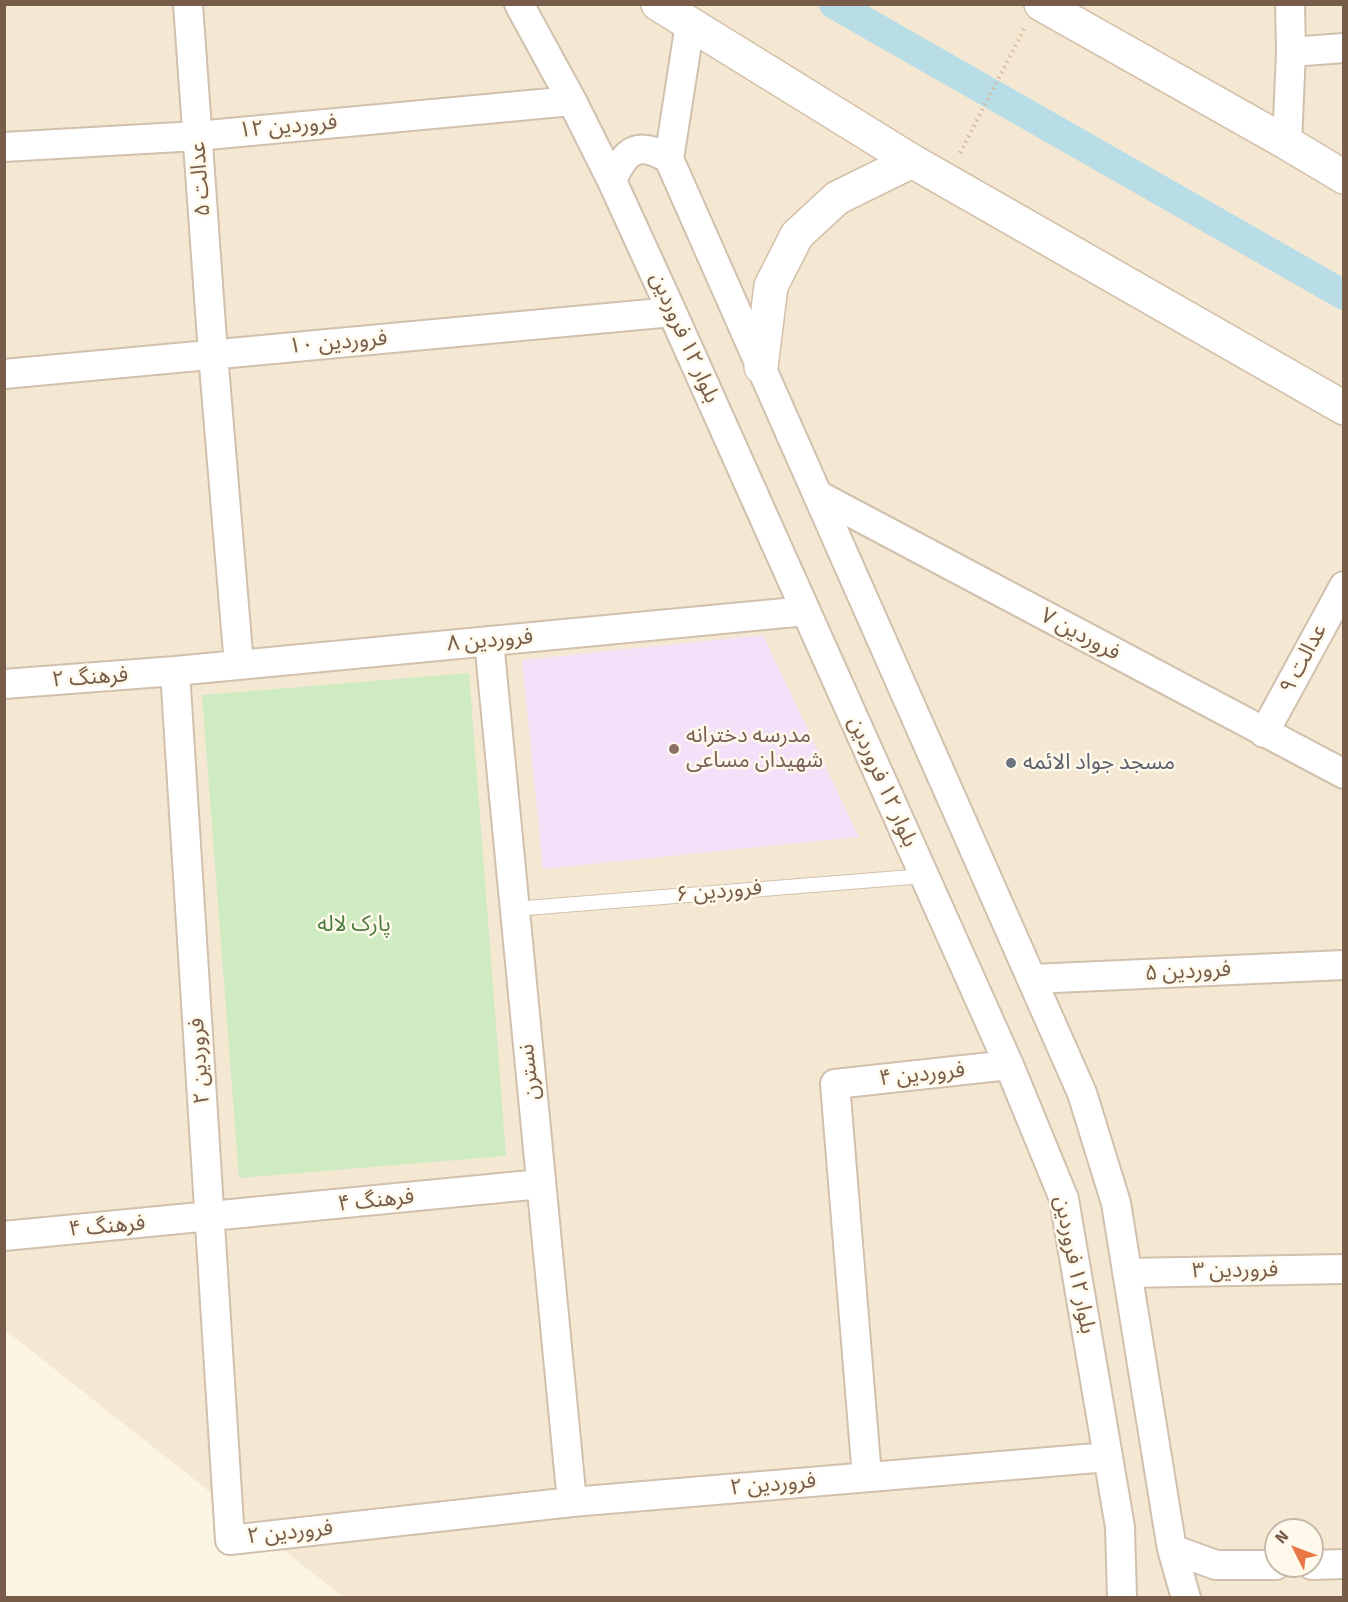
<!DOCTYPE html>
<html>
<head>
<meta charset="utf-8">
<style>
	body { margin:0 }
	#map { position:relative; width:1348px; height:1602px; overflow:hidden; background:#fdf5e4; font-family:Signika,sans-serif }
	canvas { display:block }
	.frame { position:absolute; inset:0; border:6px solid #765c49; pointer-events:none }
	.north { position:absolute; left:1264px; top:1518px; width:60px; height:60px; box-sizing:border-box; background:#fff9eb; border:2px solid #c8baaa; border-radius:50%; rotate:312deg; font-size:16px; font-weight:700; line-height:24px; text-align:center; color:#765c49 }
	.north::after { content:''; display:block; margin:auto; width:21px; height:27px; background:#ea7746; clip-path:polygon(50% 0,100% 100%,50% 72%,0 100%) }
</style>
</head>
<body>
<div id="map">
<canvas width="1348" height="1602"></canvas>
<div class="frame"></div>
<div class="north">N</div>
</div>
<script>
const c = document.querySelector('canvas').getContext('2d');
c.lineJoin = 'round';
function paint(path, color) {
  c.fillStyle = color;
  c.fill(path, 'evenodd');
}
function stroke(path, color, width, dash) {
  c.strokeStyle = color;
  c.lineWidth = width;
  c.lineCap = dash ? 'butt' : 'round';
  c.setLineDash(dash || []);
  c.stroke(path);
}
function write(font, color, halo, rows, align = 'center') {
  c.font = font + ' Signika,"Noto Sans Arabic",sans-serif';
  c.lineWidth = 5;
  c.setLineDash([]);
  c.textBaseline = 'middle';
  c.strokeStyle = halo;
  c.fillStyle = color;
  for (const [text, x, y, turn = 0] of rows) {
    c.save();
    c.translate(x, y);
    c.rotate((+turn || 0) * Math.PI / 180);
    c.textAlign = isNaN(turn) ? turn : align;
    if (halo) c.strokeText(text, 0, 0);
    c.fillText(text, 0, 0);
    c.restore();
  }
}
const residential = new Path2D(`
	M4,5h1339v1592h-1000l-338,-267zM1276,1530h36v36h-36z`);
const education = new Path2D(`
	M763,635l96,202 -316,32 -21,-209z`);
const green = new Path2D(`
	M469,673l37,483 -267,22 -37,-483z`);
const canal = new Path2D(`
	M834,4l510,291`);
const path = new Path2D(`
	M960,153l64,-124`);
const lane = new Path2D(`
	M514,909l410,-33`);
const street = new Path2D(`
	M188,4l25,350 26,311
	M519,4l53,97 40,80 60,131 337,753 55,134 56,328 2,71
	M690,24l-21,135 413,934 34,110 51,316 5,30 14,49
	M1291,52l53,-4
	M1287,143l4,-91 -1,-48
	M4,147l193,-11 375,-35
	M612,181c13,-31 26,-41 57,-22
	M4,374l668,-62
	M818,495l526,279
	M489,641l83,861
	M175,671l55,869 342,-38 536,-45
	M4,684l171,-13 631,-60
	M1264,733l80,-147
	M1032,979l312,-14
	M4,1236l537,-52
	M1127,1273l217,-4
	M867,1477l-32,-393 174,-19
	M1172,1549l44,16h60
	M1312,1565l32,-1`);
const secondary = new Path2D(`
	M658,4l254,157 432,247
	M1041,4l246,139 57,34
	M761,367l10,-81 26,-51 40,-37 75,-37`);
const markers = [
	[674,749,6,"#8d6e63"],
	[1011,763,6,"#6b7280"]
];
const streetNames = [
	["فروردین ۱۲",288,127,-5],
	["عدالت ۵",201,179,-94],
	["بلوار ۱۲ فروردین",684,338,66],
	["فروردین ۱۰",338,343,-5],
	["فروردین ۷",1080,635,28],
	["فروردین ۸",490,641,-5],
	["عدالت ۹",1304,659,-62],
	["فرهنگ ۲",90,678,-4],
	["بلوار ۱۲ فروردین",882,782,66],
	["فروردین ۶",719,892,-5],
	["فروردین ۵",1188,972,-3],
	["فروردین ۲",200,1061,-94],
	["نسترن",530,1072,-96],
	["فروردین ۴",922,1075,-6],
	["۴ فرهنگ",376,1201,-6],
	["فرهنگ ۴",107,1227,-5],
	["بلوار ۱۲ فروردین",1074,1265,79],
	["فروردین ۳",1235,1271,-1],
	["فروردین ۲",773,1485,-5],
	["فروردین ۲",290,1533,-6]
];
const educationNames = [
	["مدرسه دخترانه",686,736],
	["شهیدان مساعی",686,761]
];
const worshipNames = [
	["مسجد جواد الائمه",1023,763]
];
const parkNames = [
	["پارک لاله",354,925]
];
paint(residential, '#f5e8d2');
paint(education, '#f2e1f9');
paint(green, '#cfebc2');
stroke(canal, '#b8dde7', 30);
stroke(lane, '#d1c0ad', 16);
stroke(street, '#d1c0ad', 32);
stroke(secondary, '#d4c0aa', 36);
stroke(path, '#d8b99e', 4, [1.5, 4.5]);
stroke(lane, '#fff', 14);
stroke(street, '#fff', 28);
stroke(secondary, '#fff', 33);
for (const [x, y, r, color] of markers) {
  const dot = new Path2D();
  dot.arc(x, y, r, 0, 2 * Math.PI);
  c.fillStyle = color;
  c.fill(dot);
  stroke(dot, '#fff9eb', 2);
}
write('22px', '#765c49', '#fff9eb', streetNames);
write('22px', '#785e54', '#fff9eb', educationNames, 'left');
write('22px', '#5b616d', '#fff9eb', worshipNames, 'left');
write('22px', '#4d7c40', '#fff9eb', parkNames);
</script>
</body>
</html>
